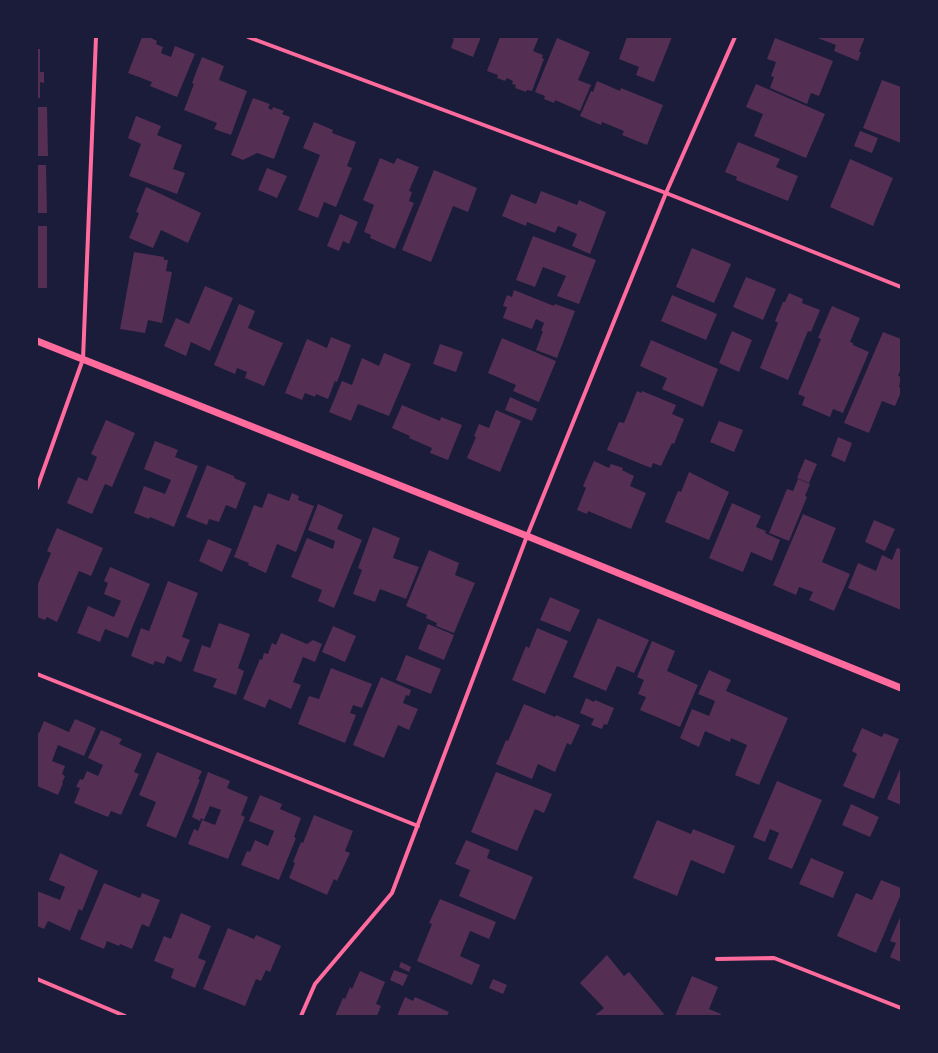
<!DOCTYPE html>
<html>
<head>
<meta charset="utf-8">
<style>
	body { margin:0 }
	#map { position:relative; width:938px; height:1053px; overflow:hidden; background:#1b1b3a; font-family:"Libre Baskerville",serif }
	canvas { display:block }
	.frame { position:absolute; inset:0; border:38px solid #1b1b3a; pointer-events:none }
</style>
</head>
<body>
<div id="map">
<canvas width="938" height="1053"></canvas>
<div class="frame"></div>
</div>
<script>
const c = document.querySelector('canvas').getContext('2d');
c.lineJoin = 'round';
function paint(path, color) {
  c.fillStyle = color;
  c.fill(path, 'evenodd');
}
function stroke(path, color, width, dash) {
  c.strokeStyle = color;
  c.lineWidth = width;
  c.lineCap = dash ? 'butt' : 'round';
  c.setLineDash(dash || []);
  c.stroke(path);
}
const building = new Path2D(`
	M142,37h7l8,4 -1,3 7,3 -2,6 10,4 4,-11 20,8 -18,43 -27,-11 2,-4 -24,-9z
	M449,37h32l-8,20 -22,-9 3,-9z
	M500,37h39l-6,14 10,4 -1,3 2,1 -12,32 -5,-1 -1,2 -11,-4 1,-3 -4,-1 1,-3 -6,-3 -2,3 -8,-3 1,-3 -11,-4z
	M627,37h45l-18,45 -18,-7 3,-8 -20,-8z
	M815,37h50l-6,15h2l-3,9 -24,-10 2,-6z
	M557,38l33,14 -12,28 13,5 -11,26 -25,-11 -1,3 -10,-4 1,-3 -10,-4z
	M775,38l58,23 -14,35 -8,-3 -4,11 -37,-16 4,-11 -3,-1 5,-14 -9,-3z
	M37,49h3v23h4v11l-4,-1v16h-3z
	M202,57l22,9 -5,14 28,11 -16,44 -17,-6 3,-6 -33,-13 10,-26 -2,-1z
	M882,80l19,7v56l-38,-15z
	M597,81l23,10 1,-3 42,17 -16,40 -25,-10 2,-4 -22,-9 -1,3 -21,-9 11,-25 2,1z
	M756,84l69,30 -19,44 -52,-22 9,-22 -17,-7z
	M253,98l17,6 -2,4 4,2 1,-3 11,4 -2,3 8,3 -16,42 -17,-6 -14,7 -12,-5z
	M37,107h10l1,49h-11z
	M136,116l25,10 -4,9 25,10 -9,24 12,4 -8,21 -48,-18 12,-32 -13,-6z
	M314,122l19,8 -1,3 24,9 -9,24 5,2 -16,39 -12,-5 -6,16 -20,-8 22,-55 -17,-7z
	M860,131l18,7 -6,15 -18,-7z
	M738,142l42,17 -4,8 22,9 -10,25 -52,-21 1,-3 -12,-5z
	M380,158l14,6 3,-6 22,9 -10,24 3,1 -3,9 5,2 -19,46 -25,-11 1,-3 -7,-3 10,-27 -11,-5z
	M850,159l43,19 -20,48 -43,-19z
	M37,165h9l1,48h-10z
	M267,168l20,8 -10,22 -19,-8z
	M434,170l43,18 -9,24 -15,-6 -22,56 -29,-12z
	M146,187l55,26 -13,30 -27,-13 -8,18 -24,-10 10,-25 -3,-1z
	M541,191l36,14 2,-5 27,12 -16,42 -18,-8 5,-12 -19,-8 -3,7 -28,-11 -1,4 -24,-10 9,-22 25,10z
	M340,214l18,8 -9,22 -6,-3 -4,10 -12,-5z
	M37,226h10v62h-10z
	M533,236l63,24 -17,44 -22,-8 9,-20 -23,-9 -8,20 -19,-7z
	M692,248l39,16 -17,39 -38,-16z
	M134,252l30,5v3h4l-2,11 6,1 -10,51 -14,-3 -3,13 -25,-4z
	M746,277l30,12 -13,31 -30,-13z
	M205,286l28,12 -23,53 -19,-9 -5,14 -22,-10 12,-28 13,6z
	M514,290l40,16 1,-2 20,7 -18,47 -21,-8 7,-19h-2l3,-8 -8,-4 -4,10 -29,-11 4,-11 -4,-1 4,-11 5,2z
	M789,293l14,6 -1,4 18,7 -9,22 -3,-1 -20,49 -28,-12 18,-45 -3,-2 8,-19h2z
	M672,295l45,19 -11,26 -45,-19z
	M239,304l16,7 -7,17 35,15 -19,43 -19,-8 2,-6 -10,-4 -2,6 -21,-9z
	M832,306l28,12 -10,24 3,1v2l16,7 -26,61 -10,-4 -3,8 -28,-12 3,-8 -7,-3 23,-55 -3,-1z
	M732,331l20,9 -13,32 -20,-9z
	M883,332l18,7v29l-3,8 3,1 -2,10h2v5l-6,14 -13,-5 -13,32 -25,-10z
	M331,337l20,8 -14,37 -2,-1 -7,18 -12,-5 -1,3 -10,-4 -3,7 -17,-7 22,-54 20,9z
	M502,338l54,23 -17,41 -26,-11 3,-6 -28,-12z
	M651,340l67,29 -15,38 -41,-18 5,-11 -27,-12z
	M440,344l23,8 -7,20 -23,-8z
	M384,353l27,11 -22,52 -31,-12 -7,17 -22,-9 13,-31 10,4 10,-27 17,8z
	M637,391l4,2 1,-2 34,14 -4,9 12,5 -10,25 -2,-1 -11,23 -8,-3 -2,5 -44,-18 12,-28 5,1z
	M510,397l27,12 -5,12 -27,-11z
	M402,405l38,16 1,-4 21,8 -14,35 -18,-7 2,-5 -23,-10 1,-2 -18,-8z
	M496,410l25,11 -21,51 -33,-14 9,-21 -2,-1 5,-12 10,4z
	M106,420l29,13 -23,54 -7,-3 -13,30 -25,-11 11,-26 9,4 10,-24 -6,-3z
	M719,421l24,9 -9,22 -24,-10z
	M838,437l14,6 -7,19 -14,-6z
	M155,441l23,9 -3,7 23,9 -24,61 -24,-10 -1,2 -15,-6 10,-27 21,8 6,-14 -27,-11z
	M805,459l12,5 -8,19 -12,-5z
	M594,461l15,7 2,-4 12,4 -1,2 12,6 -4,10 16,7 -15,36 -43,-18 -1,3 -10,-4 9,-22 -3,-2z
	M207,465l27,11v2l12,5 -10,26 -10,-4 -7,17 -10,-3 -2,6 -21,-8z
	M689,472l40,20 -20,48 -44,-18 13,-31 3,1z
	M798,479l12,5 -5,12 2,1 -18,44 -20,-8 18,-44 6,2z
	M268,493l21,8 3,-8 7,3 -1,4 16,6 -18,46 -19,-8 -11,29 -18,-8 1,-2 -15,-6 20,-52 8,3z
	M732,503l29,13 -5,11 10,4 -1,2 15,7 -8,21 -21,-9 -8,20 -34,-14z
	M318,504l25,11 -6,14 25,11 -28,68 -16,-7 4,-11 -31,-13 16,-39 26,11 2,-8 -27,-11z
	M803,514l33,14 -14,34 28,12 -16,37 -25,-11 4,-8 -14,-5 -3,8 -23,-10z
	M874,520l21,9 -10,22 -20,-9z
	M373,527l27,11 -7,20 26,9 -13,32 -26,-10 -5,13 -22,-8 9,-24 -4,-2z
	M57,528l46,20 -12,28 -12,-5 -22,51 -10,-5 -2,3 -8,-3v-31l14,-33 -4,-2z
	M208,539l24,10 -10,23 -23,-11z
	M897,548l4,1v61l-53,-22 10,-25 18,8 6,-16 10,5z
	M429,550l30,13 -4,12 20,8 -21,50 -18,-7 1,-3 -11,-5 1,-3 -21,-9z
	M110,567l40,17 -22,54 -23,-9 -5,13 -23,-9 11,-27 26,11 7,-16 -17,-7 4,-11 -4,-2z
	M168,581l30,12 -16,44 8,3 -9,22 -14,-6 -3,8 -9,-3 -2,4 -22,-9 10,-28 8,3z
	M550,597l30,13 -10,22 -30,-12z
	M598,618l51,22 -15,33 -17,-7 -11,25 -33,-14z
	M219,623l31,11 -12,34 6,3 -8,24 -23,-8 4,-8 -24,-8 9,-26 8,3z
	M428,624l26,11 -10,25 -26,-11z
	M333,626l23,10 -11,26 -23,-10z
	M537,628l31,13 -23,53 -33,-14 14,-34 3,2z
	M281,633l26,11 6,-4 9,4 -7,18 -12,-5 -10,25 8,3 -10,24 -22,-10 -4,9 -22,-9 17,-40 2,1 2,-7 4,1 4,-11 4,2z
	M652,641l23,10 -8,20 31,14 -18,42 -40,-17 6,-13 -8,-3 6,-14 -7,-3z
	M406,655l35,14 -10,25 -35,-14z
	M331,668l41,16 -10,24 -9,-3 -3,8 6,2 -11,28 -47,-19 11,-28 10,3z
	M709,670l22,10 -5,11 62,27 -29,67 -24,-10 12,-30 -16,-7 -1,4 -25,-11 -6,16 -19,-9 12,-29 17,7 6,-15 -17,-7z
	M381,677l30,13 -2,6 -3,-1 -3,8 15,6 -9,21 -11,-5 -14,33 -31,-13z
	M586,698l8,4 1,-2 19,8 -7,17 -3,-1 -2,5 -11,-4 3,-6 -14,-6z
	M524,704l31,13 1,-2 24,10 -9,20 -4,-2 -12,29 -17,-8 -6,15 -36,-15 10,-24 2,1z
	M75,719l21,9 -12,28 -26,-11 -6,16 13,5 -3,8 3,2 -3,7h1l-5,12 -21,-9v-54l2,1 5,-12 25,11z
	M862,728l20,9 2,-4 15,6 -25,60 -31,-13 14,-32 -5,-3z
	M101,730l21,9 -3,5 23,10 -8,18 5,2 -18,41 -10,-4 -3,6 -34,-14 6,-15 -4,-1 4,-8 3,1 4,-9 11,5 5,-11 -15,-7z
	M157,752l45,19 -4,8 2,1 -24,58 -30,-12 10,-24 -17,-7z
	M901,767v38l-14,-6z
	M208,772l22,9 -3,7 21,9 -7,18 4,2 -17,42 -40,-15 6,-15 4,2 4,-11 13,5 6,-15 -11,-4 -6,14 -3,-2 -1,3 -8,-4z
	M496,772l56,22 -8,19 -9,-4 -18,42 -46,-19z
	M777,781l45,19 -30,69 -24,-10 11,-26 -9,-4 -5,13 -12,-5z
	M260,795l22,9 -2,5 21,9 -7,19 2,1 -17,42 -38,-15 6,-14 3,1 5,-12 13,6 6,-15 -25,-10z
	M851,804l28,13 -9,20 -28,-12z
	M314,815l39,16 -8,20 5,2 -13,28 -3,-2 -7,16 -38,-17 6,-15 -2,-1 8,-20 2,1z
	M657,820l34,14 2,-5 42,17 -11,28 -33,-14 -14,36 -44,-18z
	M466,840l24,10 -3,8 46,19 -18,43 -56,-24 11,-26 -15,-6z
	M60,853l38,18 -16,40 -3,-2 -9,22 -22,-10 -4,8 -7,-3v-35l23,9 5,-13 -16,-7z
	M811,858l33,14 -11,26 -34,-14z
	M881,880l20,8v6l-25,59 -39,-17 19,-43 16,7z
	M104,883l36,15 2,-5 18,7 -11,27 -7,-3 -10,25 -12,-5 -1,2 -12,-5 -3,8 -24,-10z
	M440,899l56,23 -7,17 -19,-8 -10,25 20,9 -8,20 -55,-24 15,-37 -3,-1z
	M181,913l30,13 -13,32 8,3 -11,27 -24,-10 3,-9 -20,-8 10,-25 7,3z
	M901,915v47l-11,-5 6,-14 -6,-2z
	M228,928l26,11 2,-4 25,11 -11,26 -4,-2 -5,11 -5,-2 -11,27 -42,-17z
	M607,955l17,21 5,-4 35,42 -2,2h-68l10,-8 -24,-25z
	M401,962l10,5 -2,5 -10,-5z
	M394,970l14,5 -5,11 -13,-6z
	M360,971l25,11 -9,22 5,2 -4,10h-42l8,-18 2,1 5,-12 2,2z
	M692,976l26,11 -9,22 12,5 -1,2h-45z
	M493,979l14,6 -4,9 -14,-6z
	M405,997l8,4 2,-4 34,15 -2,4h-50z`);
const minor = new Path2D(`
	M248,37l418,156 235,94
	M37,488l46,-129 13,-322
	M37,674l381,152
	M717,959l57,-1 127,50
	M37,979l88,37
	M301,1016l14,-32 77,-91 135,-357 139,-343 69,-156`);
const tertiary = new Path2D(`
	M37,341l490,195 374,152`);
paint(building, '#542f53');
stroke(minor, '#ff6b9d', 4);
stroke(tertiary, '#ff6b9d', 7);
</script>
</body>
</html>
